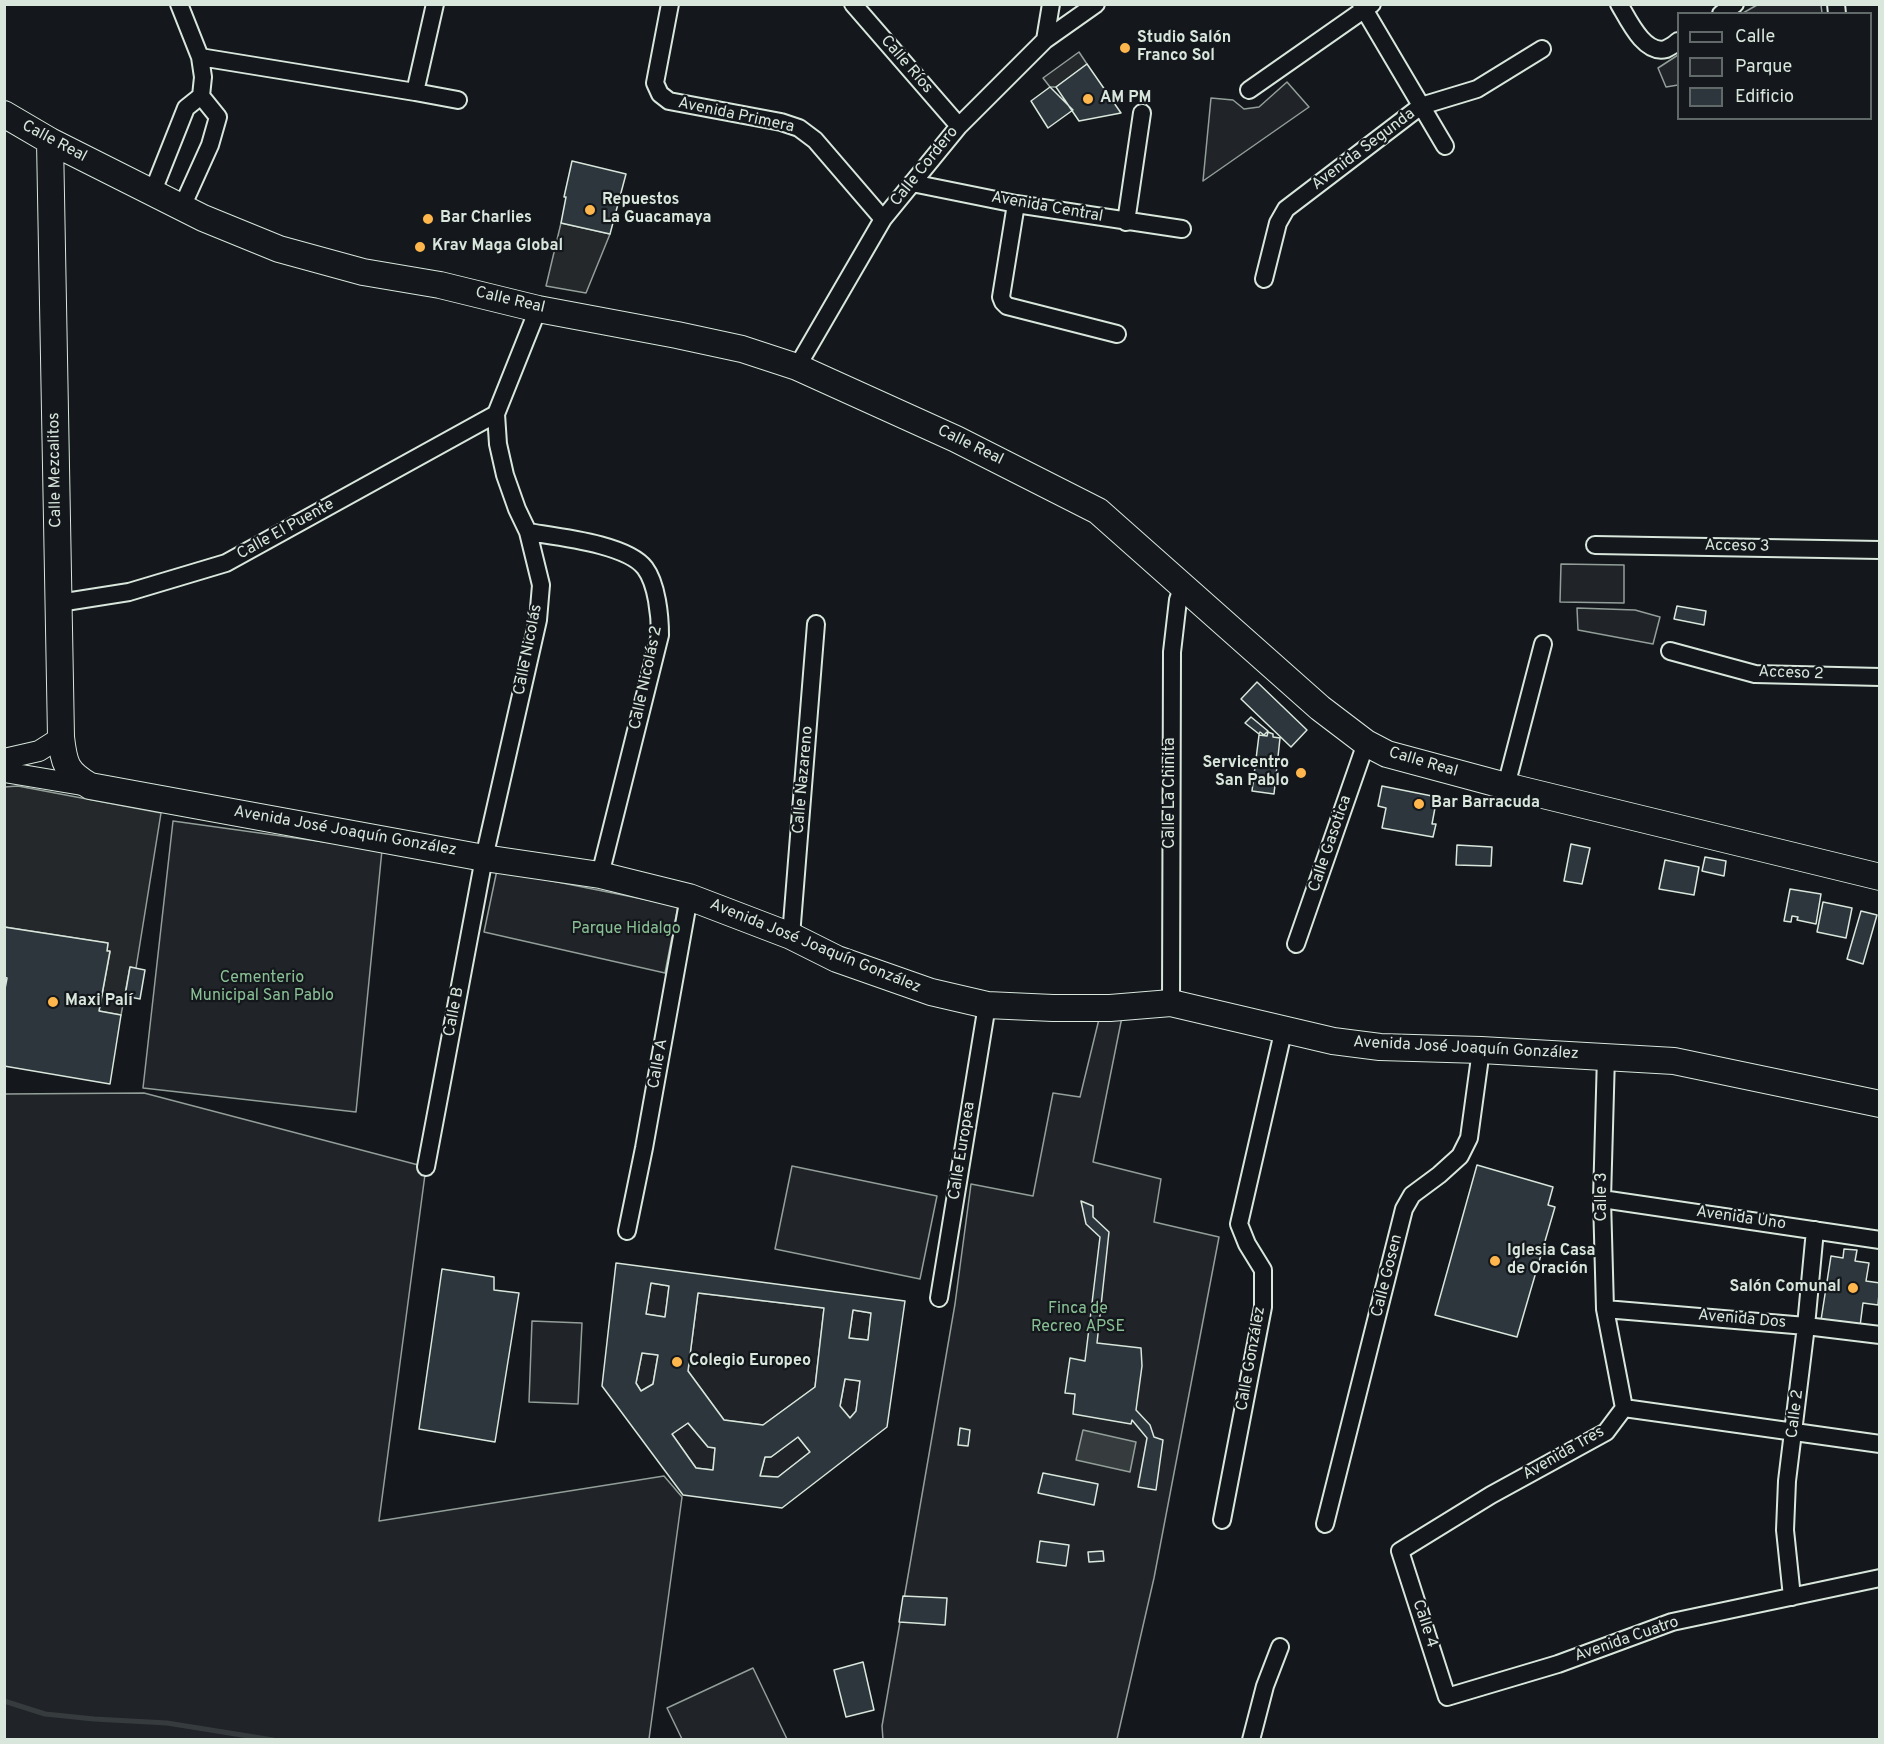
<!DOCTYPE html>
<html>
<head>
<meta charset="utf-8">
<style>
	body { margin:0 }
	#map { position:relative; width:1884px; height:1744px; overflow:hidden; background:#14181c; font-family:Overpass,sans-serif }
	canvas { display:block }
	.frame { position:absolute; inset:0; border:6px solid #d8e6dc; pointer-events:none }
	.legend { position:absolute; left:1677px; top:12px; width:195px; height:108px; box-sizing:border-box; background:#14181c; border:2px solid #626a69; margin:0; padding:8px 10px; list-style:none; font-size:18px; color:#d8e6dc }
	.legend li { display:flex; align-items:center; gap:12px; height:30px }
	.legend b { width:30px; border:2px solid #626a69 }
</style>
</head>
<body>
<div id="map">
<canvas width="1884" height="1744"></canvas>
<div class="frame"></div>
<ul class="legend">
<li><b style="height:8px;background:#14181c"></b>Calle</li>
<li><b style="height:16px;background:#202428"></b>Parque</li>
<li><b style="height:16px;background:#2c363c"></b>Edificio</li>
</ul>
</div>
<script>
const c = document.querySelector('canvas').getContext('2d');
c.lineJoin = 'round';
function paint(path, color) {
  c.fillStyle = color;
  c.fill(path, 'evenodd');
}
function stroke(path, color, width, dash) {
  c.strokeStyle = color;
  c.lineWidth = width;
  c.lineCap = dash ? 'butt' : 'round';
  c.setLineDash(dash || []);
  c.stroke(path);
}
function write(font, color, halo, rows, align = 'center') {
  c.font = font + ' Overpass,sans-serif';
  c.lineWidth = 4.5;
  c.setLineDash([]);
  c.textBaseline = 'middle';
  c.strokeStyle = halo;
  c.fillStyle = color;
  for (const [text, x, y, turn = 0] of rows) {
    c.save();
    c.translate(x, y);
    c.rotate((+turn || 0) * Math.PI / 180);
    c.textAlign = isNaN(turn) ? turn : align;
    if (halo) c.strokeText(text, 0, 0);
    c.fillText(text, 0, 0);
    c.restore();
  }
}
const green = new Path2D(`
	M1757,5h64l1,8h-79z
	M1678,55v30l-12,2 -8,-19z
	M1287,82l22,25 -106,74 8,-83 22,2 11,9 15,-2z
	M1561,564l63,1v38l-64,-1z
	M1577,608l58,2 25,7 -7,27 -75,-14z
	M173,821l209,29 -26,262 -213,-24z
	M497,870l181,36 -13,67 -181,-41z
	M1100,1015l22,2 -29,145 68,17 -7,43 65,15 -65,341 -37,161 -234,1 -1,-14 73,-422 16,-120 62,12 20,-103 27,4z
	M144,1093l282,74 -47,354 285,-45 18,21 -33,242h-644l-1,-645z
	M792,1166l145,30 -17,83 -145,-30z
	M651,1283l18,3 -4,31 -19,-3z
	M698,1293l126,15 -9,79 -52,38 -39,-5 -36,-49z
	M853,1310l18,3 -3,27 -19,-2z
	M532,1321l50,2 -4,81 -49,-2z
	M642,1353l16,2 -5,29 -12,7 -5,-8z
	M845,1379l15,2 -4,30 -6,7 -10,-12z
	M688,1423l20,24 7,1 -2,22 -17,-2 -24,-34z
	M798,1437l12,15 -32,25 -18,-1 5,-19h6z
	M753,1668l34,71h-105l-15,-31z`);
const parking = new Path2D(`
	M1079,52l8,12 -31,23h-6l-7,-9z
	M561,223l49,11 -24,59 -40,-7z
	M18,786l143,27 -25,155 -6,-1 -9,48 -22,-4 11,-59 -3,-1 1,-8 -103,-16 -1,-140z`);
const water = new Path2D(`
	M1083,1430l53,12 -6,30 -54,-12z`);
const stream = new Path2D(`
	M4,1701l41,13 49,5 73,4 106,17`);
const building = new Path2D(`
	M1087,64l34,49 -42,8 -23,-34z
	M1050,87l23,23 -25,18 -17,-27z
	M572,161l54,13 -16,60 -49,-11 5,-26h-2z
	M1677,606l29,5 -2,14 -30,-6z
	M1257,682l50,48 -16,17 -50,-48z
	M1251,717l17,14 -4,4 -4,-3 -1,2 -14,-11z
	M1268,732l5,2v3l7,1 -6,56 -22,-3 7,-56 8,1z
	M1382,786l55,11 -5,27h4l-3,13 -51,-9 4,-20 -8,-2z
	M1571,844l19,4 -8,36 -18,-3z
	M1457,845l35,2 -1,19 -35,-1z
	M1705,857l21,4 -2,15 -22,-5z
	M1665,860l34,7 -5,28 -35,-6z
	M1790,889l31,5 -5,30 -19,-4 1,-3 -6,-1 -1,6 -7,-1z
	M1823,902l29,6 -6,30 -29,-6z
	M1861,911l16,4 -14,49 -16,-5z
	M4,927l104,16 -1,8h3l-11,60 22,4 -11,69 -106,-18v-72l3,-16 -3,-1z
	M130,967l15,3 -5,29 -15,-3z
	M1477,1165l76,22 -5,18 7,2 -38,130 -82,-22z
	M1081,1201l12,5v11l16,15 -12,111 44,5 1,18 -6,44 14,15 4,12 9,3 -7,50 -18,-3 9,-49 -15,-18 -1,4 -58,-10 2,-20 -10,-1 5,-35 15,3 15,-124 -14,-13z
	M1844,1249l13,1 -2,11 14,2 -3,18 14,2 -2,22 -15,-2 -3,23 -39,-6 10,-64 12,2z
	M616,1263l289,38 -18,126 -105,81 -99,-13 -81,-109zM651,1283l18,3 -4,31 -19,-3zM698,1293l126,15 -9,79 -52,38 -39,-5 -36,-49zM853,1310l18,3 -3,27 -19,-2zM642,1353l16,2 -5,29 -12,7 -5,-8zM845,1379l15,2 -4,30 -6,7 -10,-12zM688,1423l20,24 7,1 -2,22 -17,-2 -24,-34zM798,1437l12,15 -32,25 -18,-1 5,-19h6z
	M442,1269l52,8v13l25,3 -24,149 -76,-13z
	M960,1428l10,2 -2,16 -10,-1z
	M1043,1473l55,11 -4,21 -56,-12z
	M1040,1541l29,4 -3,21 -29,-4z
	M1103,1551l1,10 -15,1 -1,-10z
	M903,1596l44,2 -2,27 -46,-3z
	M863,1662l11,48 -28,7 -12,-47z`);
const minor = new Path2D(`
	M435,4l-20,88 43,8
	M670,4l-15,79 5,11 9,7 112,21 18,6 16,12 68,79
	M853,4l106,122
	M1361,4l84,142
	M1619,4c9,15 25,51 47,45 4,-2 9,-5 12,-8
	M1836,4l1,10
	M1721,14l14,-10
	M1045,40l6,-36
	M200,57l215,35
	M1249,90l123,-86
	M912,183l104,21 166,25
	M153,191l33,-83 15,-12 2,-19 -3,-20 -21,-53
	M1016,204l-15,93 2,5 4,4 110,28
	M182,207l28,-62 8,-28 -17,-21
	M1126,222l16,-109
	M1264,279l14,-56 8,-14 135,-103 56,-17 65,-40
	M797,367l86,-148 76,-93 86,-86 51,-36
	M528,532c30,5 99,12 117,36 12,16 15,48 15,67l-60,240
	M1595,545l285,5
	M59,603l70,-11 97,-29 270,-149
	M1670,651l85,23 125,3
	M1506,786l37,-142
	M791,936l25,-312
	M1296,944l70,-201
	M1171,1003l1,-351 6,-52 5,-15
	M1606,1056l-4,143 3,110 19,99
	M426,1167l58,-309 54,-238 3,-35 -13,-53 -11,-23 -12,-34 -7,-31 -2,-30 42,-105
	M1602,1199l278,41
	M627,1231l17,-83 45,-251
	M939,1298l48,-293
	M1605,1309l201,17 74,9
	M1624,1408l-18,24 -115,63 -91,56 47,146 111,-33 114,-42 208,-44
	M1624,1408l256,36
	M1222,1520l41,-213v-37l-16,-26 -8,-20 45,-196
	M1325,1524l79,-315 8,-14 27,-20 21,-19 9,-18 12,-88
	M1792,1597l-7,-67 2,-49 19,-155 9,-96
	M1251,1740l14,-54 15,-39`);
const tertiary = new Path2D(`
	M4,759l35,-8 22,-14
	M4,772l84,14`);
const primary = new Path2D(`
	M4,114l46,27 153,77 76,31 84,23 77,13 98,24 139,26 65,14 55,18 159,72 142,72 222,197 46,35 21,11 119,32 374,91
	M50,141l11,596c3,27 5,35 29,49l394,72 116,17 89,22 102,39 46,23 94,33 56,13 66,3h57l61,-5 162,38 47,6 101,3 193,11 206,43`);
const markers = [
	[1125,48,6,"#ffb74d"],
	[1088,99,6,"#ffb74d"],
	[590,210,6,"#ffb74d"],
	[428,219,6,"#ffb74d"],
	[420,247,6,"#ffb74d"],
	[1301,773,6,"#ffb74d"],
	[1419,804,6,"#ffb74d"],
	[53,1002,6,"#ffb74d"],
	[1495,1261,6,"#ffb74d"],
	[1853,1288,6,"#ffb74d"],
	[677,1362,6,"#ffb74d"]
];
const poiNames = [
	["Studio Salón",1137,39],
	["Franco Sol",1137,57],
	["AM PM",1100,99],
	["Repuestos",602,201],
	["La Guacamaya",602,219],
	["Bar Charlies",440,219],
	["Krav Maga Global",432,247],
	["Servicentro",1289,764,"right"],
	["San Pablo",1289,782,"right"],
	["Bar Barracuda",1431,804],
	["Maxi Palí",65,1002],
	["Iglesia Casa",1507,1252],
	["de Oración",1507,1270],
	["Salón Comunal",1841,1288,"right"],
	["Colegio Europeo",689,1362]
];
const streetNames = [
	["Calle Ríos",906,65,49],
	["Avenida Primera",736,116,12],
	["Calle Real",54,142,28],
	["Avenida Segunda",1364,150,-37],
	["Calle Cordero",925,167,-51],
	["Avenida Central",1047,208,10],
	["Calle Real",510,301,13],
	["Calle Real",970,446,26],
	["Calle Mezcalitos",56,470,-91],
	["Calle El Puente",286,530,-29],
	["Acceso 3",1737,547,1],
	["Calle Nicolás",529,650,-79],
	["Acceso 2",1791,674,2],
	["Calle Nicolás 2",647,678,-78],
	["Calle Real",1423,763,16],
	["Calle Nazareno",804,780,-85],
	["Calle La Chinita",1171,793,-90],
	["Avenida José Joaquín González",345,832,10],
	["Calle Gasotica",1331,844,-71],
	["Avenida José Joaquín González",815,947,22],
	["Calle B",455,1012,-79],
	["Avenida José Joaquín González",1466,1049,3],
	["Calle A",659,1064,-80],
	["Calle Europea",963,1151,-81],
	["Calle 3",1603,1197,-90],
	["Avenida Uno",1741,1219,8],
	["Calle Gosen",1388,1276,-76],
	["Avenida Dos",1742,1320,5],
	["Calle González",1252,1359,-80],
	["Calle 2",1796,1414,-83],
	["Avenida Tres",1564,1454,-30],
	["Calle 4",1424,1624,72],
	["Avenida Cuatro",1627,1640,-19]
];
const parkNames = [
	["Parque Hidalgo",626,930],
	["Cementerio",262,979],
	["Municipal San Pablo",262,997],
	["Finca de",1078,1310],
	["Recreo APSE",1078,1328]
];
paint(green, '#202428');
stroke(green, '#939e99', 1.5);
paint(parking, '#24282b');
stroke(parking, '#939e99', 1.5);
paint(water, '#363b3e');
stroke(water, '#939e99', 1.5);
stroke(stream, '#363b3e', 5);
paint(building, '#2c363c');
stroke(building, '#d8e6dc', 1.5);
stroke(minor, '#d8e6dc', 20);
stroke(tertiary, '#d8e6dc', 22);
stroke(primary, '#d8e6dc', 28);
stroke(minor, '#14181c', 16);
stroke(tertiary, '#14181c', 20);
stroke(primary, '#14181c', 26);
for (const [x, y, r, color] of markers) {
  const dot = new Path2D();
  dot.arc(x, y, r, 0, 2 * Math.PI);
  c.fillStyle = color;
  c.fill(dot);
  stroke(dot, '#14181c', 2);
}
write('bold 16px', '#d8e6dc', '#14181c', poiNames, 'left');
write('16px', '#d8e6dc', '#14181c', streetNames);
write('16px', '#8ac095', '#14181c', parkNames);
</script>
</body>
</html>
